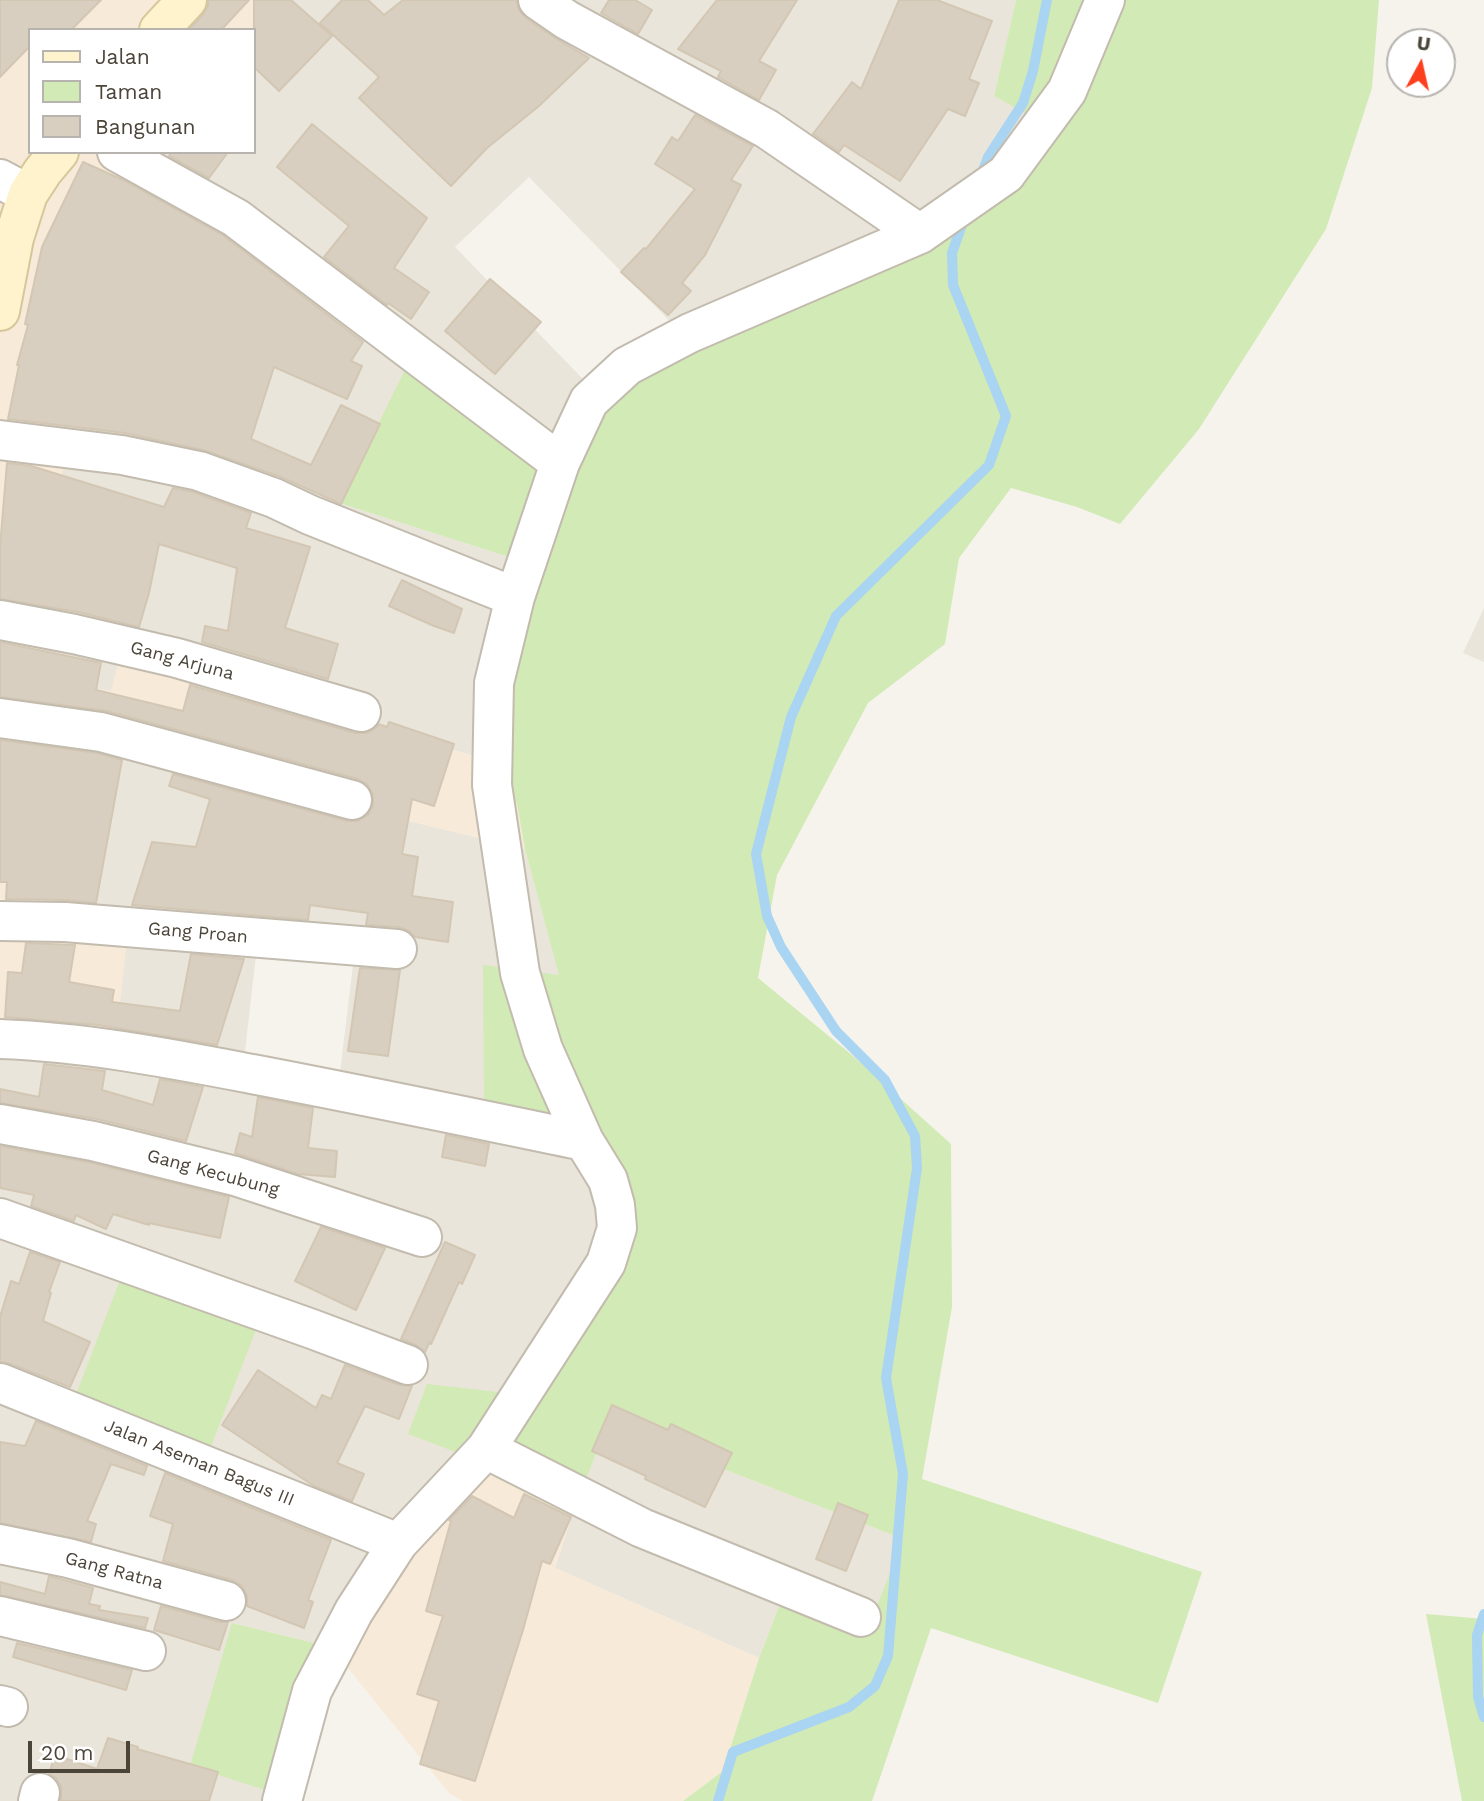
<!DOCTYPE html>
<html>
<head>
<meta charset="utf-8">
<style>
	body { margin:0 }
	#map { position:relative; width:1484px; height:1801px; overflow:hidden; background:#f6f3ec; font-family:"Work Sans",sans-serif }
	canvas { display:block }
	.legend { position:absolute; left:28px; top:28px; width:228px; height:126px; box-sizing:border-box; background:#fff; border:2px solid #b7b4b0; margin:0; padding:9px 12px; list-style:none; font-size:21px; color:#4b4439 }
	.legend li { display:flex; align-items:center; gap:14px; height:35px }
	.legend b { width:35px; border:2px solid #b7b4b0 }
	.north { position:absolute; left:1386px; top:28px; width:70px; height:70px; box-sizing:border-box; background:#fff; border:2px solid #b7b4b0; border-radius:50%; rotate:8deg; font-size:19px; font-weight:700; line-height:28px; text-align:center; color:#4b4439 }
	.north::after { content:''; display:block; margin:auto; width:24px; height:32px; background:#fc3f1d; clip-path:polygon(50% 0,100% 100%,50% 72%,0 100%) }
	.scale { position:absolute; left:28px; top:1741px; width:102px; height:32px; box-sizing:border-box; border:4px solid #4b4439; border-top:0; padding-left:9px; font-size:21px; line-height:24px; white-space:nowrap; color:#4b4439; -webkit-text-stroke:5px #fff; paint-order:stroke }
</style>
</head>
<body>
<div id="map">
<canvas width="1484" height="1801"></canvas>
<ul class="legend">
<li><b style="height:9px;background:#fff3cd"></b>Jalan</li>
<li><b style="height:19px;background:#d2eab5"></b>Taman</li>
<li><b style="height:19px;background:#d8cfc1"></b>Bangunan</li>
</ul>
<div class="north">U</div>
<div class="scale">20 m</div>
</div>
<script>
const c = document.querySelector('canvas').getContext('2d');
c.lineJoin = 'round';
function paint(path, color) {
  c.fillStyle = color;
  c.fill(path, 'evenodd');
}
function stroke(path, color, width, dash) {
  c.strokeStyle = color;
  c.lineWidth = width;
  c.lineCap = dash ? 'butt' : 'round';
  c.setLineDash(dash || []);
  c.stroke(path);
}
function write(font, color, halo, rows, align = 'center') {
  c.font = font + ' "Work Sans",sans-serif';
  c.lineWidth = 5;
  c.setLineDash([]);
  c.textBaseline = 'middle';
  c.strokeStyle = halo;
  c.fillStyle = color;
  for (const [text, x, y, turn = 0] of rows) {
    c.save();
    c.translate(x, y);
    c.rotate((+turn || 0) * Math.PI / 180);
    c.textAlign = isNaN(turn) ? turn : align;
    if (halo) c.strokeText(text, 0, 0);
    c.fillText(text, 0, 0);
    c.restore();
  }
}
const residential = new Path2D(`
	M284,0h732l-22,96 47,25 -25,55 -331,161 -156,-160 -74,70 156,161 -57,47 -215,48 173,55 -23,202 -174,-48 -197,-49 -6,28 -79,-10 29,-209 87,-208 -6,-112h111v-122z
	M1484,608v54l-21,-9z
	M104,747l421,102 35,127 -4,158 61,62 -21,115 -127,146 -138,190 -99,-24 68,178h-300v-758l80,-113zM257,946l97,11 -16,132 -96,-11z
	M608,1424l295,115 -33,86 -85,-34 -26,67 -204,-90 17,-53z`);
const commercial = new Path2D(`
	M4,0h280l-30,30h-224v122h113l39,40 -33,72 -87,208 -29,209 78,10 7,-28 197,49 174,48 28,44 8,45 -421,-102 -24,182 48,2 -14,128 -114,-16v-112h6l4,-30 -10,-2v-896z
	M469,1457l103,58 -17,53 204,90 -36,113 -40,30h-220l-14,-8 -118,-146z`);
const green = new Path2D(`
	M1016,0h363l-7,88 -46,141 -127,200 -79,95 -43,-17 -66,-19 -52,70 -14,86 -77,59 -91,172 -19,103 94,77 99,89 1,163 -30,172 280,93 -44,131 -227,-75 -59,173h-189l40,-30 36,-113 26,-67 85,33 33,-85 -295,-115 -36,91 -103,-58 -61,-23 19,-50 89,10 80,-82 21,-115 -61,-63 -72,-22 -1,-147 76,10 -34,-126 -8,-45 -28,-44 23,-202 -173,-55 67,-135 148,87 57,-47 74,-71 233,-98 123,-117 -47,-26z
	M125,1267l135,52 -50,130 -135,-52z
	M1426,1614l58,5v182h-22z
	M232,1623l99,24 -47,149 -94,-30z`);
const stream = new Path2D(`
	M980,178l8,-21 35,-54 10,-32 14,-71
	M1484,1614l-7,21 1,62 6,20
	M718,1801l15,-49 116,-45 26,-21 13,-30 15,-182 -17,-96 31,-210 -2,-32 -30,-56 -49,-49 -55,-84 -14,-31 -11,-62 35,-137 45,-101 153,-151 17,-49 -53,-131 -1,-32 13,-37`);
const building = new Path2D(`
	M0,0h101l-30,30h-41v16l-30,31z
	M208,0h41l-28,30h-32l14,-16 5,-8z
	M254,0h37l41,36 -53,55 -25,-24z
	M342,0h26l16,15 19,-15h113l3,10 7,8 29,20 34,20 -50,48 -52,42 -36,38 -92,-88 20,-21 -59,-54z
	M609,0h26l17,10 -14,24 -37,-21z
	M717,0h80l-38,61 17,9 -17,30 -41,-23 3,-6 -43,-22z
	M899,0h38l55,21 -23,58 10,4 -14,33 -17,-7 -48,72 -56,-36 -5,7 -26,-18 39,-52 9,7z
	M695,115l58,31 -22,34 10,5 -36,70 -23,28 9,8 -23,24 -47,-43 23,-24 2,1 49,-60 -40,-25 17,-27 6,4z
	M312,124l115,94 -33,50 35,24 -18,27 -23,-16 -1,2 -63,-48 25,-31 -72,-59z
	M172,152h56l-19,26 -40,-22z
	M83,162l40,18 101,56 139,106 -12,19 11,5 -15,33 -73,-32 -23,72 60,26 30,-60 39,19 -39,80 -60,-27 -78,-27 -78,-17 -117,-14 11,-54h-2l11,-40 -3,-1 17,-77z
	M490,279l51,43 -46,52 -50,-43z
	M7,463l24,3 133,41 9,-19 20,4 58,21 -5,15 64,19 -25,81 53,16 -10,35 -126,-37 3,-16 23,5 9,-63 -78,-24 -10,49 -10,34 -61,-15 -78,-13v-52z
	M402,580l60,29 -8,24 -20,-7 -45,-20z
	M0,642l101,21 -5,27 87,21 7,-26 165,48h12l9,-5 2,-4 9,3 2,-5 65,22 -20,62 -22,-7 -10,55 16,3 -6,39 41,6 -5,40 -33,-5 -6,-6 -10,-4 -33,-2 2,-12 -58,-8 -2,15 -176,-15 20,-63 44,5 14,-48 -41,-13 4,-12 174,47h11l10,-6 5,-10v-11l-6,-10 -9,-5 -251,-68 -107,-14z
	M0,740l97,13 25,7 -26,143 -31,-3 -59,-1 1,-17h-7z
	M26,943l49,2 -6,37 45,8 -2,12 68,9 11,-57 53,5 -27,86 -119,-20 -93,-8 3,-45 14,1z
	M360,968l40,2 -12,86 -40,-5z
	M44,1064l61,7 -3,19 51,15 7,-26 43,8 -17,54 -89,-22 -97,-16v-14l39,8z
	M258,1097l55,11 -5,40 29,3 -2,26 -37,-3 -63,-21 5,-20 12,4z
	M446,1135l43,9 -4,22 -43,-9z
	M0,1146l88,16 141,35 -9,41 -71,-15v2l-36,-11 -7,15 -30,-14 -2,6 -43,-15 3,-11 -34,-7z
	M321,1227l64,21 -29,62 -61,-29z
	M445,1242l30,13 -13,29 -3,-2 -28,62 -2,-1 -4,9 -9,-7 -15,-6z
	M30,1252l30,10 -11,30 2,1 -8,28 47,21 -20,45 -62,-24 -8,-1v-45l11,-36 8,3z
	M345,1365l55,20 12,1 -13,33 -34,-13 -28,57 27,11 -12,27 -38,-15 -92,-61 36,-55 58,38 6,-13 9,4z
	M612,1405l56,25 3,-6 61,29 -27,54 -60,-28 1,-3 -54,-25z
	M36,1421l111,45 -3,9 -33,-11 -24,57 9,3 -5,18 -91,-19v-81l25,4z
	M165,1473l166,67 -23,60 5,2 -9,26 -57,-22v-10l-5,-10 -10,-6 -69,-19 10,-37 -23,-8z
	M524,1494l47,23 -21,47 -8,-3 -19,69 -48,151 -55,-17 19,-63 -22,-7 26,-78 -17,-5 25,-90 -2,-1 23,-24 42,22z
	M838,1503l30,12 -22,56 -30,-12z
	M49,1576l44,12 -4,16 11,2 -1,4 49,8 -3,10 -145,-33v-13l45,12z
	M161,1606l59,16h8l-9,28 -65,-20z
	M17,1643l115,27 -6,20 -113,-33z
	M108,1738l30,9 -1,2 81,23 -9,29h-148v-15l-5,-8 -7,-4 6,-19 42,14z`);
const street = new Path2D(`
	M538,0l29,20 200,109 153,105
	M117,152l119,66 324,245
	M0,179l28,15
	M0,440l122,15 77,16 75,27 36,17 205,82
	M0,620l74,14 103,24 184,54
	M0,718l101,14 251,68
	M0,921l65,1 332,27
	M0,1039c85,3 168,19 252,35 111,21 221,44 332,67
	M0,1124l93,17 142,35 187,61
	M0,1218l312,111 96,36
	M0,1383l398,160
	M486,1449l156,79 219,89
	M0,1544l68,14 158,43
	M0,1616l146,35
	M0,1705l8,2
	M38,1801l2,-8
	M282,1801l30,-110 42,-80 44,-68 88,-94 120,-186 11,-35 -2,-23 -7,-25 -24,-39 -41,-92 -23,-76 -28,-188 2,-102 21,-86 45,-134 29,-62 38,-35 63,-33 230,-99 86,-60 61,-83 38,-91`);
const secondary = new Path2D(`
	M159,30l28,-30
	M0,311l14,-73 14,-44 15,-23 16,-19`);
const streetNames = [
	["Gang Arjuna",182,661,15],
	["Gang Proan",198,933,5],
	["Gang Kecubung",213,1173,15],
	["Jalan Aseman Bagus III",199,1463,22],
	["Gang Ratna",114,1571,15]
];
paint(residential, '#eae5da');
paint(commercial, '#f7ead8');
paint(green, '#d2eab5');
stroke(stream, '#a9d4f2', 10);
paint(building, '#d8cfc1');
stroke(building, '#d3c7b4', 2);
stroke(street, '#c2bbae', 42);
stroke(secondary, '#d6c79b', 42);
stroke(street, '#fff', 38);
stroke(secondary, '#fff3cd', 38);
write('18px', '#4b4439', '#fff', streetNames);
</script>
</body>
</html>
